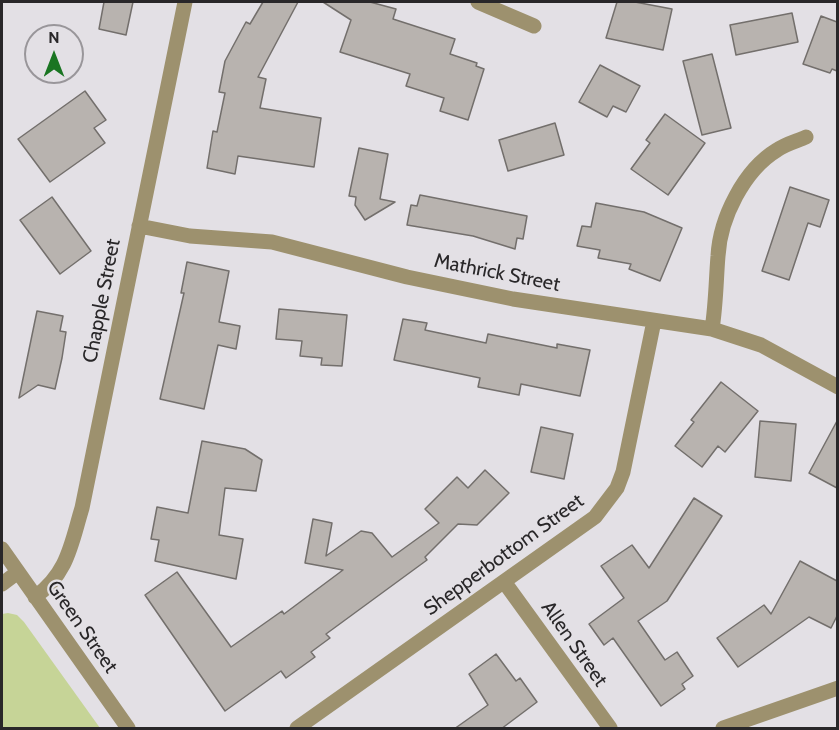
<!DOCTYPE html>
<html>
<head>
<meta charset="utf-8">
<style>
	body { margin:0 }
	#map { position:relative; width:839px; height:730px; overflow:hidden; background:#e3e0e5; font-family:Cabin,sans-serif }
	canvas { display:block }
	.frame { position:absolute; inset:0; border:3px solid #292729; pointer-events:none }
	.north { position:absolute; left:24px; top:24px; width:60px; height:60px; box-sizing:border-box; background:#e3e0e5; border:2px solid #99969a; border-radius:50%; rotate:0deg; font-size:16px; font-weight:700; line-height:24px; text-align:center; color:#292729 }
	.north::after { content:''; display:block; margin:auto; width:21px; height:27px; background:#1a7522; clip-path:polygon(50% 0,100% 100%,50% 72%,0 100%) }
</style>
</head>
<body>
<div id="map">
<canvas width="839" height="730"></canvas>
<div class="frame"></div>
<div class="north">N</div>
</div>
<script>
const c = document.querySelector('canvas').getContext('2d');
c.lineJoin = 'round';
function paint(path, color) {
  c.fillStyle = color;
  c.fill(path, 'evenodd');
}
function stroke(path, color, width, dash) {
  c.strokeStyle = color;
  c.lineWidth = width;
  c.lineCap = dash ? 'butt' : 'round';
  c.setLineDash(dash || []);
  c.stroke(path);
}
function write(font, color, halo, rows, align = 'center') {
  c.font = font + ' Cabin,sans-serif';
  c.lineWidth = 4.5;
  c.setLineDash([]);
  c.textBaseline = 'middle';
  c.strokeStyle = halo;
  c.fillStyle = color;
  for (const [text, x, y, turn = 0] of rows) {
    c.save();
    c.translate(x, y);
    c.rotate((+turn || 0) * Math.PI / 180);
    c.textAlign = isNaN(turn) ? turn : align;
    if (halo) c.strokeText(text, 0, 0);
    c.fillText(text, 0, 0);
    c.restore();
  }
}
const green = new Path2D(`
	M8,613l9,2 7,7 76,106h-98v-114z`);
const building = new Path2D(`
	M104,2h29l-7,33 -27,-6z
	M263,2h35l-40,75 8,2 -6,29 61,10 -7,49 -76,-11 -3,18 -28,-6 6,-37 4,1 8,-39 -6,-1 6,-31 21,-39 4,2z
	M323,2h47l26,7 -3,10 62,20 -5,15 27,9 -1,3 8,3 -16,51 -28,-9 4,-13 -38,-12 4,-12 -70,-22 11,-32z
	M617,2h18l37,7 -9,41 -57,-12z
	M792,13l6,29 -62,13 -6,-30z
	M821,16l16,6v49l-5,-2 -2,4 -27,-9z
	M712,54l19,74 -29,7 -19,-74z
	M600,65l40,21 -14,26 -13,-6 -6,11 -28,-15z
	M85,91l21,29 -12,8 11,15 -55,39 -32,-43z
	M665,114l40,29 -37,52 -37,-26 19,-26 -4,-3z
	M555,123l9,32 -56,16 -9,-31z
	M359,148l29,6 -8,45 15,3 -30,18 -10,-15 1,-8 -7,-1z
	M790,187l39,13 -9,27 -12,-4 -19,57 -27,-9z
	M420,195l107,21 -4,23 -6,-1 -2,11 -42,-13 -66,-11 4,-20 6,1z
	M52,197l39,54 -31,23 -40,-54z
	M596,203l48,9 38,16 -22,53 -31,-12 2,-5 -33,-6 2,-8 -23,-4 5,-20 9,1z
	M187,262l42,9 -10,51 21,4 -4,23 -18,-4 -14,64 -44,-10 24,-106h-3z
	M279,309l68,6 -5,51 -21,-1 1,-7 -22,-2 2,-15 -26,-2z
	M37,311l26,5 -3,15 6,1 -4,26 -7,31 -17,-4 -19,13z
	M403,319l24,4 -2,7 61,13 2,-9 69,14v-4l33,6 -10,46 -59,-12 -2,11 -41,-8 2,-9 -86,-18z
	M721,382l37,29 -33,41 -7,-6 -16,21 -27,-21 19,-24 -3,-2z
	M760,421l36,3 -5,57 -36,-4z
	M837,421v67l-28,-15z
	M541,427l32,7 -9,45 -33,-7z
	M202,441l43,8 17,11 -6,31 -31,-3 -6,47 24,4 -7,40 -81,-18 4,-21 -8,-1 6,-32 31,6z
	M485,470l24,23 -32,32 -19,-1 -33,33 2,3 -101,74 4,4 -19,14 4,5 -29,21 -5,-7 -56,40 -80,-116 32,-23 54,75 51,-36 2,3 59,-44 -38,-7 8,-44 19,4 -6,33 35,-25 11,2 20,24 47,-34 -14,-14 32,-32 11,11z
	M694,498l28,18 -55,85 -29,20 27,39 12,-8 16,24 -11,8 3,5 -24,17 -48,-68 -9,7 -15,-21 35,-26 -23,-32 31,-21 17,23z
	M800,561l37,20v35l-6,12 -22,-11 -71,50 -21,-29 47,-33 7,9z
	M496,654l20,27 4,-3 17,24 -36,27h-47l34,-24 -19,-31z`);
const minor = new Path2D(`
	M478,2l56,24
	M139,226l51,10 82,6 135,35 106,22 199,30 49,16 77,42
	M712,329c4,-25 4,-49 6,-73 2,-38 26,-86 59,-106 8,-6 20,-9 29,-13
	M2,549l126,179
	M505,583l105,145
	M2,584l16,-12
	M35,597c33,-24 36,-53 47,-89l103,-506
	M297,728l298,-211 22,-29 6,-16 31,-151
	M723,728l115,-40`);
const streetNames = [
	["Mathrick Street",497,273,11],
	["Chapple Street",102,301,-79],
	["Shepperbottom Street",504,555,-36],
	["Green Street",82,627,55],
	["Allen Street",574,644,55]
];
paint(green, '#c6d497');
paint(building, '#b8b3af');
stroke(building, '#736f6c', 1.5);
stroke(minor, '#9d916e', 15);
write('20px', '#292729', '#e3e0e5', streetNames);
</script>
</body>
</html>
